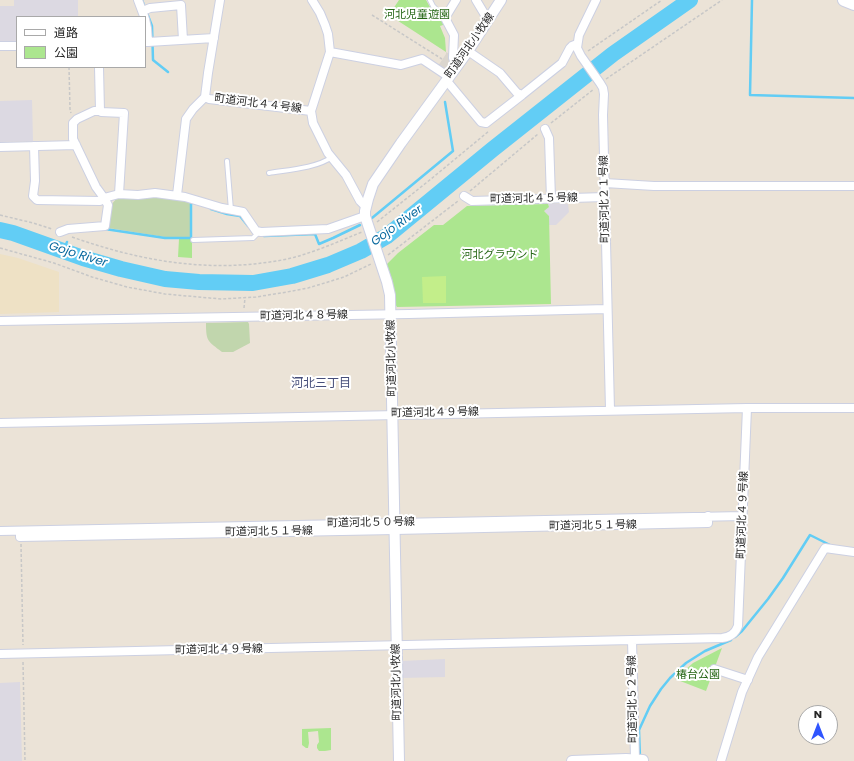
<!DOCTYPE html>
<html>
<head>
<meta charset="utf-8">
<style>
	body { margin:0 }
	#map { position:relative; width:854px; height:761px; overflow:hidden; background:#ebe3d7; font-family:Poppins,"Noto Sans JP",sans-serif }
	canvas { display:block }
	.legend { position:absolute; left:16px; top:16px; width:130px; height:52px; box-sizing:border-box; background:#fff; border:1px solid #a9a9a9; margin:0; padding:5px 7px; list-style:none; font-size:12px; color:#272727 }
	.legend li { display:flex; align-items:center; gap:8px; height:20px }
	.legend b { width:20px; border:1px solid #a9a9a9 }
	.north { position:absolute; left:798px; top:705px; width:40px; height:40px; box-sizing:border-box; background:#fff; border:1px solid #a9a9a9; border-radius:50%; rotate:0deg; font-size:11px; font-weight:700; line-height:16px; text-align:center; color:#272727 }
	.north::after { content:''; display:block; margin:auto; width:14px; height:18px; background:#3055ff; clip-path:polygon(50% 0,100% 100%,50% 72%,0 100%) }
</style>
</head>
<body>
<div id="map">
<canvas width="854" height="761"></canvas>
<ul class="legend">
<li><b style="height:5px;background:#fff"></b>道路</li>
<li><b style="height:11px;background:#ace68f"></b>公園</li>
</ul>
<div class="north">N</div>
</div>
<script>
const c = document.querySelector('canvas').getContext('2d');
c.lineJoin = 'round';
function paint(path, color) {
  c.fillStyle = color;
  c.fill(path, 'evenodd');
}
function stroke(path, color, width, dash) {
  c.strokeStyle = color;
  c.lineWidth = width;
  c.lineCap = dash ? 'butt' : 'round';
  c.setLineDash(dash || []);
  c.stroke(path);
}
function write(font, color, halo, rows, align = 'center') {
  c.font = font + ' Poppins,"Noto Sans JP",sans-serif';
  c.lineWidth = 4;
  c.setLineDash([]);
  c.textBaseline = 'middle';
  c.strokeStyle = halo;
  c.fillStyle = color;
  for (const [text, x, y, turn = 0] of rows) {
    c.save();
    c.translate(x, y);
    c.rotate((+turn || 0) * Math.PI / 180);
    c.textAlign = isNaN(turn) ? turn : align;
    if (halo) c.strokeText(text, 0, 0);
    c.fillText(text, 0, 0);
    c.restore();
  }
}
const industrial = new Path2D(`
	M14,0h64v17h-61v25h-17v-36h14z
	M32,100l1,41 -33,1v-41z
	M548,204h20l1,8 -13,13h-7v-9l-5,-5 5,-4z
	M445,659v18l-44,1v-17z
	M20,682l2,79h-22v-78z`);
const education = new Path2D(`
	M0,254l18,4 41,14v40l-59,2z`);
const green = new Path2D(`
	M399,0h27l4,7 15,14 1,3 -6,2 5,12 1,14 -57,-37z
	M548,204l1,3 -5,4 5,5 2,88 -154,3 -2,-3 -9,-39 12,-12 36,-28h9l24,-19z
	M179,239h13v19l-14,-1z
	M722,648l-16,43 -31,-12 18,-16z
	M331,728v22l-6,1h-6l-2,-3v-3l2,-3 -1,-11 -10,1 1,11 -1,5h-2l-4,-3v-16z`);
const cemetery = new Path2D(`
	M154,195l36,6v36h-25l-57,-9 3,-23 6,-7z
	M248,322l1,2 1,19 -17,9h-11c-14,-11 -16,-10 -16,-29z`);
const pitch = new Path2D(`
	M446,276v27h-23l-1,-26z`);
const plaza = new Path2D(`
	M446,52l5,3 -1,13 -3,5 -9,-7 8,-12z`);
const stream = new Path2D(`
	M142,0l10,26 1,34 15,12
	M752,0l-2,95 104,3
	M211,209l16,5 13,2 8,10
	M372,218l81,-67 -8,-49
	M105,229l60,9h26v-35h2
	M264,236l51,-2 4,10 14,-6 27,-13
	M63,251l4,-9
	M735,637l7,-6 26,-32 15,-21 27,-43 20,10
	M640,758l-1,-28 11,-24 11,-17 9,-11 16,-15 19,-12 26,-11`);
const river = new Path2D(`
	M0,230l13,3 70,25 38,11 44,10 34,3 54,1 39,-7 36,-11 33,-14 26,-15 106,-87 120,-95 77,-54`);
const path = new Path2D(`
	M372,15l70,44
	M588,51l74,-51
	M69,67l1,42 1,4
	M606,79l116,-79
	M551,123l43,-34
	M470,191l68,-57
	M0,215l33,8 19,6
	M377,222l54,-43 58,-48
	M72,237c60,21 119,33 182,27 16,-2 33,-4 48,-9 20,-6 40,-15 60,-23
	M0,248l54,15 38,14 35,10 38,7 56,5 35,-2 31,-5 21,-4 20,-6 16,-5 27,-13
	M388,255l70,-54
	M244,308l1,-10
	M21,544l2,101
	M23,662l2,99`);
const service = new Path2D(`
	M430,0l3,6 12,12
	M227,161l4,49
	M269,173c18,-3 48,-5 63,-16
	M193,240l60,-2 6,-6`);
const minor = new Path2D(`
	M138,0l6,16
	M312,0l8,13 5,12 3,9 2,18 -19,59 2,12 15,30 18,22 14,26 4,4 2,1
	M456,0l-11,18 9,17 -1,23 4,8
	M476,0l12,20
	M596,0l-17,35 -2,13 4,8 19,27 3,5 1,6 -1,21 7,295
	M143,11l7,-3 31,-3 2,35
	M145,19l2,9 1,14h-3
	M148,42l66,-4
	M0,46h17
	M468,51l32,22 17,20 5,2 40,-32 8,-15 2,-2 5,-2
	M330,52l71,13 21,-6 27,18
	M99,67l1,44 1,1 23,1 -5,81
	M446,80l35,42 5,1 36,-28
	M205,97l4,2 102,12
	M100,111h-6l-17,8 -4,4v16l23,48 8,11 15,-4 19,1 17,-2 30,4 37,11 21,4 13,19 5,1 67,-3 37,-13
	M545,129l4,9 2,61
	M34,146l1,35 -2,15 4,4 63,1 4,-3 4,7 -3,21 -37,3 -8,3
	M0,147l76,-2
	M605,183l49,3h200
	M177,195l9,-76 7,-10 12,-12 3,-24 12,-73
	M464,196l8,5 133,-4
	M0,321l409,-7 198,-5
	M747,408h107
	M0,423l747,-15 -9,218c-3,8 -8,11 -16,12l-722,16
	M0,531l743,-15
	M20,531v6l375,-7 313,-7v-7
	M632,640l3,119
	M714,669l34,11
	M721,761l21,-69 16,-35 67,-109 29,4`);
const tertiary = new Path2D(`
	M399,761l-9,-466 -3,-13 -22,-66v-5l3,-12 5,-15 28,-41 67,-92 20,-31 13,-20
	M572,761l54,-2 17,1`);
const secondary = new Path2D(`
	M844,0l10,4`);
const parkNames = [
	["河北児童遊園",417,15],
	["河北グラウンド",500,255],
	["椿台公園",698,675]
];
const streetNames = [
	["町道河北小牧線",470,46,-55],
	["町道河北４４号線",258,104,7],
	["町道河北４５号線",534,199,-1],
	["町道河北２１号線",605,199,-91],
	["町道河北４８号線",304,316,-1],
	["町道河北小牧線",392,358,-91],
	["町道河北４９号線",435,413,-1],
	["町道河北４９号線",743,515,-88],
	["町道河北５０号線",371,523,-1],
	["町道河北５１号線",593,526,-1],
	["町道河北５１号線",269,532,-1],
	["町道河北４９号線",219,650,-1],
	["町道河北小牧線",397,682,-91],
	["町道河北５２号線",633,699,-91]
];
const waterNames = [
	["Gojo River",397,226,-36],
	["Gojo River",78,255,17]
];
const neighbourhoodNames = [
	["河北三丁目",321,384]
];
paint(industrial, '#dcd9e2');
paint(education, '#eee1c5');
paint(green, '#ace68f');
paint(cemetery, '#c1d6ad');
paint(pitch, '#c3ee8a');
paint(plaza, '#dbd6ce');
stroke(stream, '#62cdf5', 2.5);
stroke(river, '#62cdf5', 16);
stroke(service, '#ccd0e2', 6);
stroke(minor, '#ccd0e2', 10);
stroke(tertiary, '#ccd0e2', 12);
stroke(secondary, '#ccd0e2', 14);
stroke(path, '#c7c7c7', 1.5, [3, 2]);
stroke(service, '#fff', 4);
stroke(minor, '#fff', 8);
stroke(tertiary, '#fff', 10);
stroke(secondary, '#fff', 12);
write('11px', '#256615', '#fff', parkNames);
write('11px', '#272727', '#fff', streetNames);
write('italic 12px', '#06679d', '#fff', waterNames);
write('12px', '#464e7a', '#fff', neighbourhoodNames);
</script>
</body>
</html>
